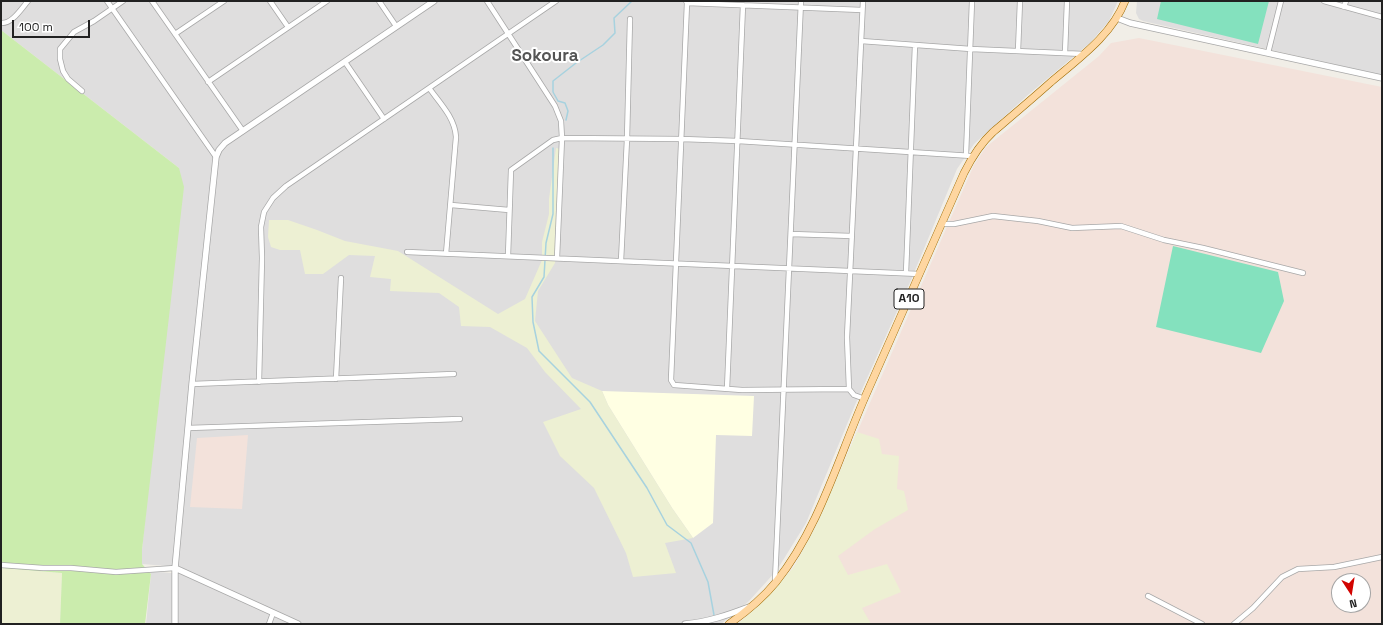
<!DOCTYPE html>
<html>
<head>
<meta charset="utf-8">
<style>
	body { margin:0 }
	#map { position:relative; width:1383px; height:625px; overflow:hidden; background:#f1eee7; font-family:"Space Grotesk",sans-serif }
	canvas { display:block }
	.frame { position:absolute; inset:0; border:2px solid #212121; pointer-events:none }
	.north { position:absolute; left:1331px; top:573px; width:40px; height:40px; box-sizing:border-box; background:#fff; border:1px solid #a6a6a6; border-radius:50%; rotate:168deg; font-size:11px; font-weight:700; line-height:16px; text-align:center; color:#212121 }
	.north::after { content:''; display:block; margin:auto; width:14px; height:18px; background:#d20300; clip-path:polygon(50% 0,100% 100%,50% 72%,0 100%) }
	.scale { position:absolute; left:12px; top:20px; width:78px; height:18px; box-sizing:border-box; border:2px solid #212121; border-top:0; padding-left:5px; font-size:12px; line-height:14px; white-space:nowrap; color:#212121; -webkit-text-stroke:3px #fff; paint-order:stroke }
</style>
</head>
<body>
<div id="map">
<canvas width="1383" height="625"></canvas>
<div class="frame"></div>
<div class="north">N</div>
<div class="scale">100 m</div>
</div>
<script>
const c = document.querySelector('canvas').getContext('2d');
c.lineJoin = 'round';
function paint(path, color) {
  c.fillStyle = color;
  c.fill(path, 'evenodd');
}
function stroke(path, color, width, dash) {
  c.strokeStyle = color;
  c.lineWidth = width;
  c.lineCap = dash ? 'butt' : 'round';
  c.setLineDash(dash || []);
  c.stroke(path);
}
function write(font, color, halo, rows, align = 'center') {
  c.font = font + ' "Space Grotesk",sans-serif';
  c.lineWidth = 4;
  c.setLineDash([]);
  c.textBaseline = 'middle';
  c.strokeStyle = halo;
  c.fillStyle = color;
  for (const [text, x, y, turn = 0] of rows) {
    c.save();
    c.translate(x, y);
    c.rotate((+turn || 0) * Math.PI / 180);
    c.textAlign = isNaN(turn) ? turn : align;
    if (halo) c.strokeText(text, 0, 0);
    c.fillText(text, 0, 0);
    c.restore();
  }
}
const residential = new Path2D(`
	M1,1h1117l-9,20 -19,22 -61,51 -55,50 -17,25 -46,111 -56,125 -49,118 -29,47 -28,31 -28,23h-420l-123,-57 -36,-3v-14l37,-382 -178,-138z
	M1137,1h245v74l-239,-54 -4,-2 -3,-6z
	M149,571l32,3 111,50h-146l5,-50z`);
const education = new Path2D(`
	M602,391l152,5 -2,40 -36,-1 -3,88 -20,15 -21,-30 -64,-103z`);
const military = new Path2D(`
	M1139,38l243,49v537h-644l23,-21 33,-36 23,-43 157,-359 12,-18 113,-91 12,-13zM1339,581h24v24h-24z
	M248,435l-6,74 -52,-2 7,-69z`);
const farmland = new Path2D(`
	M556,148l4,1 -5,114 -17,28 -3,30 37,57 30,13 6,14 64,103 21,30 -28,5 11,30 -43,4 -7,-24 -32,-65 -34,-32 -17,-34 38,-13 -36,-37 -18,-24 -37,-21 -29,-1 -2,-19 -20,-14 -49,-2 1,-12 -21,-2 5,-21 -26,-1 -26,19h-18l-5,-24h-20l-9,-3 -3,-10 1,-17h19l29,10 28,11 53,10 100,63 27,-15 17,-39v-18l7,-28v-15z
	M857,432l22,7 3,15 17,2 -2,33 7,2 4,19 -33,19 -37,27 10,19 39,-11 14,28 -39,16 9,16h-133l23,-21 33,-36 23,-43z
	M1,568l61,5 -2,51h-59z`);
const grass = new Path2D(`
	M1,30l178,138 5,19 -42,363v14l9,10 -6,50h-85l2,-51 -61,-5z`);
const pitch = new Path2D(`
	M1161,1h108l-11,43 -101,-25z
	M1173,246l105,26 6,29 -23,52 -105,-26z`);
const stream = new Path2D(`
	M566,120l2,-9 -3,-8 -7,-2 -5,-9v-11l23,-18 27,-18 12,-12 -1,-15 18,-17
	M553,148v66l-7,29 -2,34 -12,20 1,25 6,29 51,51 57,86 20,37 24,18 17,39 6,33`);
const minor = new Path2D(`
	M107,1l109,156
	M152,1l91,130
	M270,1l18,26
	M379,1l17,25
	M487,1l68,105 6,15 1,17 -5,120
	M686,1l1,2 -16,377 3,5 68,5 107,-1
	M863,1l-16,336 2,52 5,6 11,4
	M1324,1l58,16
	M687,3l175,7
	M1344,7l2,-6
	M1,23c11,1 20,-14 27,-22
	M175,34l49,-33
	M861,41l110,8 113,5
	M1018,51l2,-50
	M1065,53l2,-52
	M1268,53l13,-52
	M345,62l39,57
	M208,82l119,-81
	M429,88c11,15 26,30 27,49l-10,117
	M82,91l-14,-12 -5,-8 -3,-12v-10l14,-17 20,-11 29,-20
	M966,155l6,-154
	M451,205l58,5
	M942,224h12l39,-8 45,5 34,7 49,-2 43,14 39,8 100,25
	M791,234l61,2
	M407,252l513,22
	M508,256l3,-86 42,-30 9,-2 120,1 56,2 234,15
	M621,261l6,-122 3,-120
	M906,273l9,-228
	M336,379l5,-101
	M259,382l3,-124 -1,-31 3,-15 9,-14 13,-12 270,-185
	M192,384l262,-10
	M727,389l16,-384
	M188,428l272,-9
	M1,565l42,3h28l45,4 59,-4
	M775,581l26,-580
	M1148,596l54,28
	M269,624l4,-11
	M1234,624l19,-16 29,-31 16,-8 36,-2 48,-10`);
const tertiary = new Path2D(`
	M1117,18l13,5 252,55
	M175,568l123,56
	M175,624v-56l17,-184 24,-227 3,-7 6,-7 209,-142
	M685,624c23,-2 43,-9 64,-17`);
const primary = new Path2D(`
	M729,624c17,-12 34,-26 47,-42 43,-54 62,-123 89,-185 33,-75 66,-149 99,-224 8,-16 16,-29 29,-41 20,-17 39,-33 58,-50 27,-23 61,-47 74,-81`);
const shields = [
	[909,299,30]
];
const shieldNames = [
	["A10",909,299]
];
const districtNames = [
	["Sokoura",545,56]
];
paint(residential, '#dfdede');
paint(education, '#ffffe3');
paint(military, '#f3e2db');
paint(farmland, '#edf0d3');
paint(grass, '#cbecad');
paint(pitch, '#84e1be');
stroke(stream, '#a7d2df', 1.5);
stroke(minor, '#a8a8a8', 6);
stroke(tertiary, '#a8a8a8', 7);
stroke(primary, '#9e6b00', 8);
stroke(minor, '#fff', 4.5);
stroke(tertiary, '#fff', 5.5);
stroke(primary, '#fed6a0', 7);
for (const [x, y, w] of shields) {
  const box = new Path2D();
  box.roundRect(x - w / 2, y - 10, w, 20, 3);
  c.fillStyle = '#fff';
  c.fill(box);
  stroke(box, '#212121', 1);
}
write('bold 12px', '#212121', null, shieldNames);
write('bold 17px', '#545454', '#fff', districtNames);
</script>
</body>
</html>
